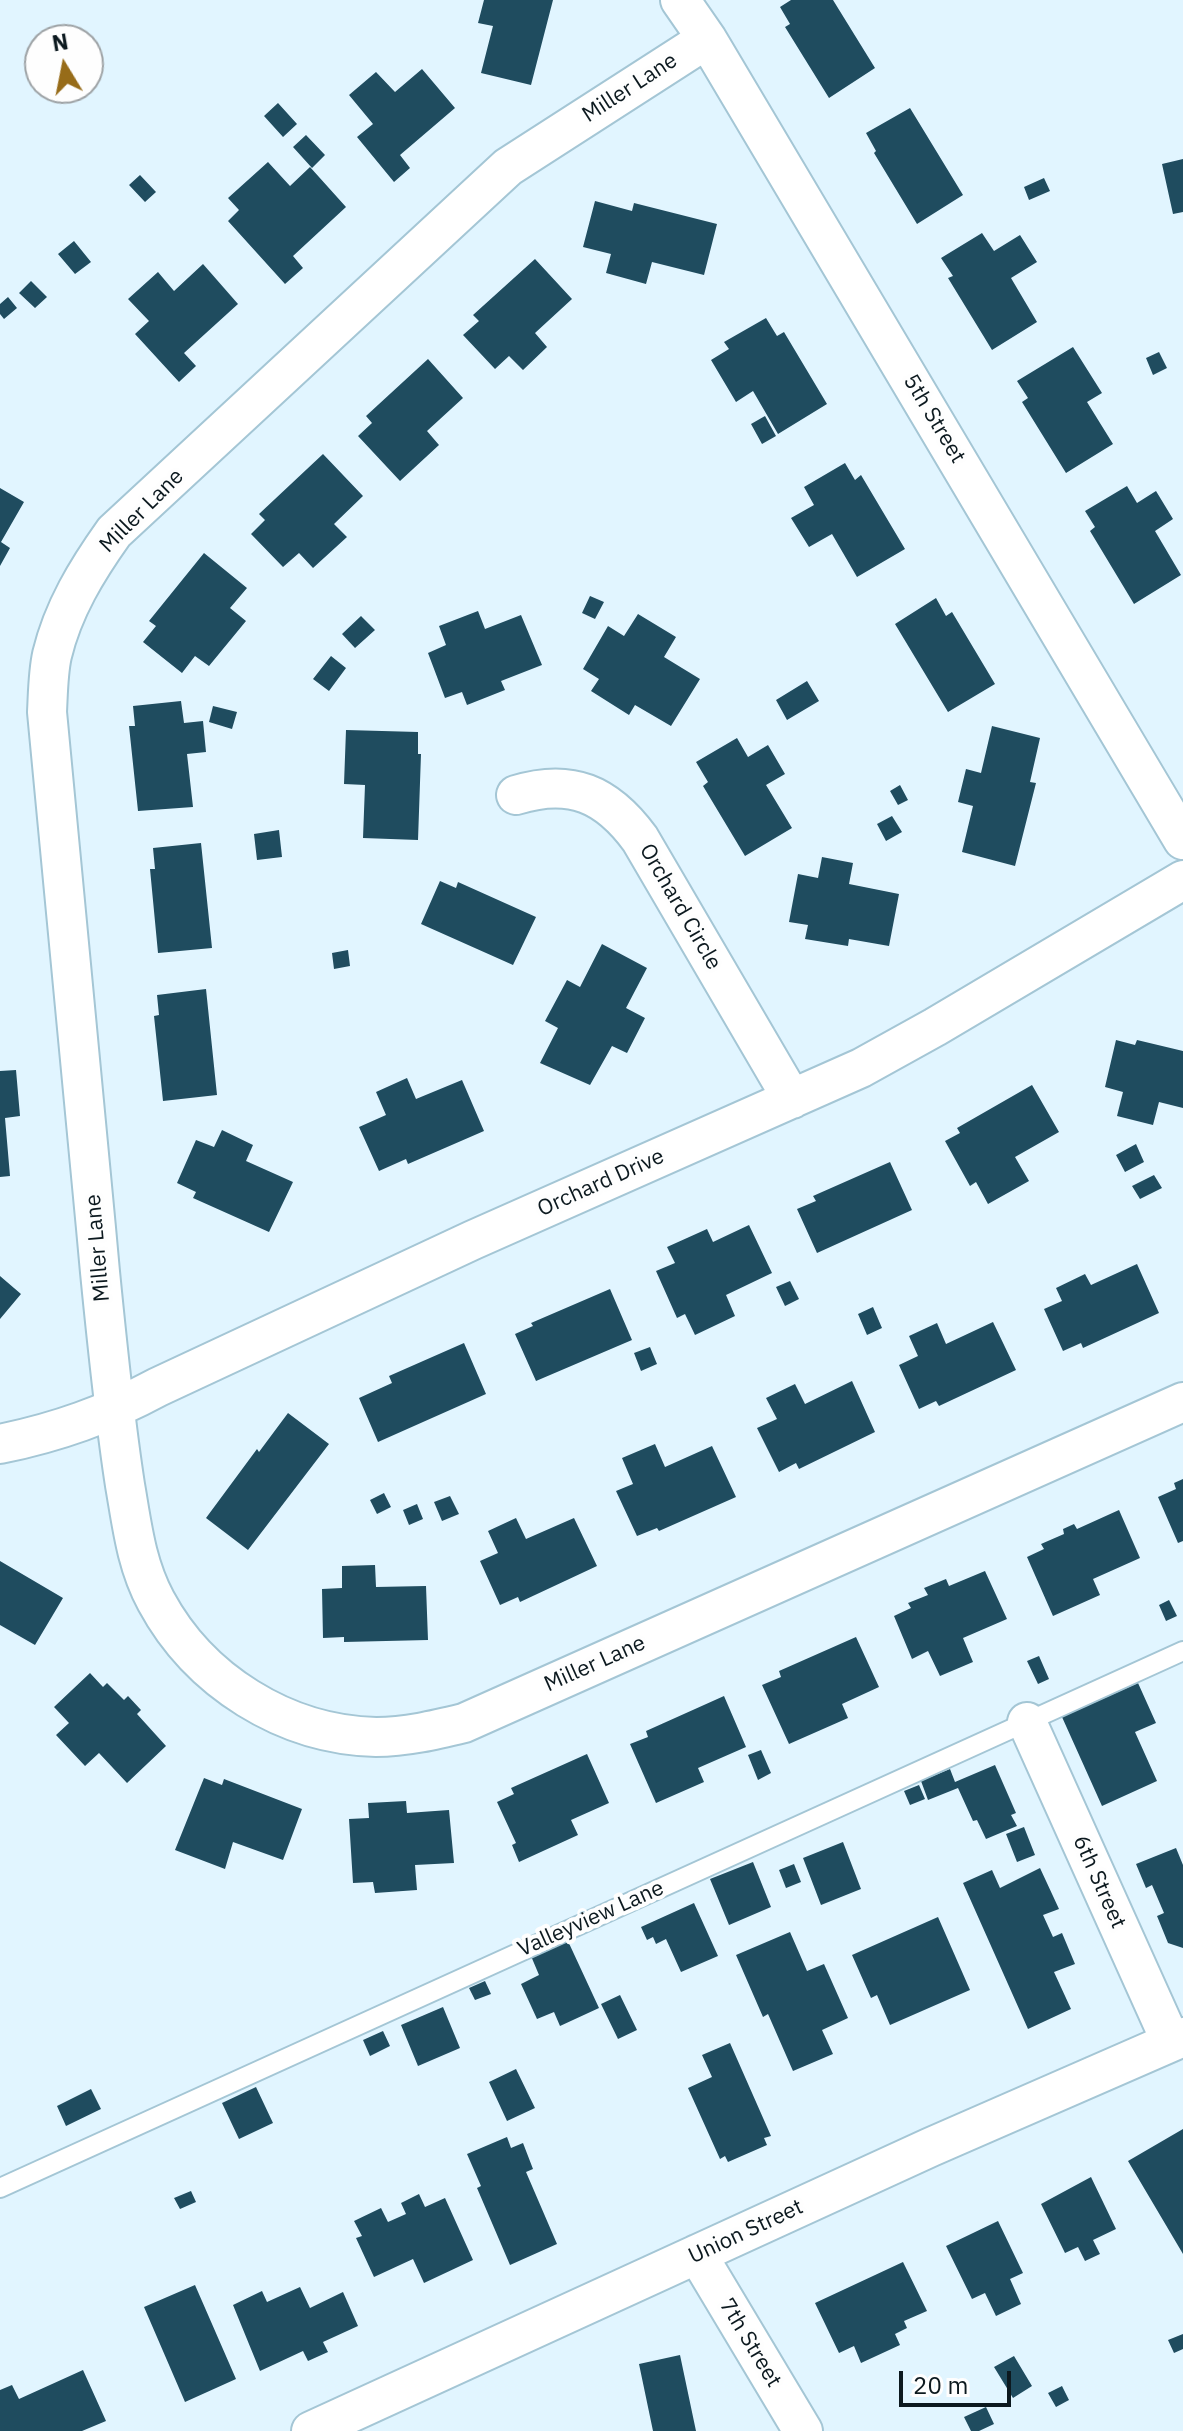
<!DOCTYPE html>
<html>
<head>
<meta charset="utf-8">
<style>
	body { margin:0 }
	#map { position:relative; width:1183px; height:2431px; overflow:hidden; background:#e1f5ff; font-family:"IBM Plex Sans",sans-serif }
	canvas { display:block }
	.north { position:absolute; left:24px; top:24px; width:80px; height:80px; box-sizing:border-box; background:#fefefe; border:2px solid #9da2a5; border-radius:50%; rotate:350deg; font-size:22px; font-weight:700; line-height:32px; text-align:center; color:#0c191f }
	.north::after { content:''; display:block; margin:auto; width:28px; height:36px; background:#976c19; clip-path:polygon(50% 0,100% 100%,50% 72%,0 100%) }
	.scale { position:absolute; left:899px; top:2371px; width:112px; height:36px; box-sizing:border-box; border:4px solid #0c191f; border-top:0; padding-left:10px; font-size:24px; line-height:28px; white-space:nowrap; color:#0c191f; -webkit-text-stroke:6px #fefefe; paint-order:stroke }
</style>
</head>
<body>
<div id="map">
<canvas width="1183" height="2431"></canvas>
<div class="north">N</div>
<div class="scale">20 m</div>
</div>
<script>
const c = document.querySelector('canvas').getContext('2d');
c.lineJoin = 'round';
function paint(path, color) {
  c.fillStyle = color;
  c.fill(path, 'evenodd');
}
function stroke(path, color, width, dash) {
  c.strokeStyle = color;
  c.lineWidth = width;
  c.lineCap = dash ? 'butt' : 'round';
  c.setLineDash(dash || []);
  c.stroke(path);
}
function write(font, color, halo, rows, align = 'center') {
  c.font = font + ' "IBM Plex Sans",sans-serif';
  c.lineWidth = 8;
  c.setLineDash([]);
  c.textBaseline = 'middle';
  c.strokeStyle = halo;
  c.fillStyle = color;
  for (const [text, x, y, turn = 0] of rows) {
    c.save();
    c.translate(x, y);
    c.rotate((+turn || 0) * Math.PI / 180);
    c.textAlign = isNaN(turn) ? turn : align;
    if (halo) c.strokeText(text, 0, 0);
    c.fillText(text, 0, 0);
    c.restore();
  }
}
const building = new Path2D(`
	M484,0h69l-22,85 -50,-12 12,-47 -15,-3z
	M791,0h42l42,68 -46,30 -44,-71 5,-3 -10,-17z
	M422,69l33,39 -55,47 10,13 -16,14 -37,-45 16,-13 -24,-29 27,-23 19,20z
	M278,103l19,21 -14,13 -19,-21z
	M910,108l53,87 -46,29 -43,-71 2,-2 -10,-18z
	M306,135l19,20 -13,13 -19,-21z
	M1183,159v53l-10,2 -11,-50z
	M268,162l22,24 20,-19 36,40 -53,49 10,12 -18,16 -57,-63 11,-11 -11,-12z
	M140,175l16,17 -11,10 -16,-17z
	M1044,178l6,13 -21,9 -5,-13z
	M595,201l37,10 2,-8 83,21 -13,51 -52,-13 -6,22 -40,-11 5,-19 -28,-7z
	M982,233l12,18 26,-16 17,27 -26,16 26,44 -45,28 -44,-72 5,-2 -12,-18z
	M74,241l17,21 -16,12 -17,-20z
	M535,259l37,40 -37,34 12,14 -24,23 -14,-14 -14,13 -32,-34 16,-14 -6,-6z
	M203,264l35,40 -54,49 12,13 -17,16 -44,-48 14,-13 -21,-22 30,-27 16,19z
	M31,281l16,16 -12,11 -16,-15z
	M8,297l9,11 -13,11 -4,-5v-10z
	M766,318l11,18 7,-4 43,72 -49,30 -25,-43 -17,11 -25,-42 18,-11 -5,-7z
	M1073,347l29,46 -15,9 26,42 -47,29 -44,-71 6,-4 -11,-17z
	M1159,352l8,16 -14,7 -7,-17z
	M428,359l35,39 -36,33 12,14 -39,36 -42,-45 14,-13 -6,-7z
	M765,416l11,20 -14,8 -11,-20z
	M323,454l40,42 -29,28 13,13 -34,31 -14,-15 -16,14 -32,-33 14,-14 -6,-6z
	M845,463l10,17 6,-5 44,74 -48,28 -25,-43 -23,13 -18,-29 23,-13 -10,-18z
	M1127,486l10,17 19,-12 17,28 -18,12 26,44 -47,29 -44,-73 5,-4 -10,-16z
	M0,488l24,14 -23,40 9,6 -10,18z
	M204,553l43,35 -17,20 16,13 -37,45 -14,-10 -13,17 -39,-31 13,-16 -7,-5z
	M590,596l14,6 -9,17 -13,-6z
	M936,598l10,18 6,-4 43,72 -47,28 -53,-88z
	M478,611l7,18 36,-14 21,50 -41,16 4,9 -38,15 -5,-13 -17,6 -17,-45 18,-8 -7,-19z
	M638,614l38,23 -12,20 36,22 -29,47 -36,-21 -6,10 -38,-24 8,-12 -16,-10 25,-43 16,10z
	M361,616l14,14 -20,18 -13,-14z
	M331,656l15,12 -17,23 -16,-12z
	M807,681l12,20 -32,19 -11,-20z
	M181,701l3,22 19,-2 3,31 -19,2 6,53 -55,4 -9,-85h6l-2,-20z
	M213,706l24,6 -5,17 -23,-7z
	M992,726l48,12 -10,44 6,1 -21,83 -53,-14 11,-46 -15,-4 8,-33 15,4z
	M346,730l72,2v22h3l-3,86 -55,-2 2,-53 -21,-1z
	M737,738l11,19 20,-12 17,29 -19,11 26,43 -47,28 -42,-70 5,-4 -12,-20z
	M900,785l8,15 -10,5 -8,-14z
	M892,816l10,16 -16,9 -9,-17z
	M279,830l3,27 -25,3 -3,-26z
	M201,843l11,105 -54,5 -8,-84h5l-2,-21z
	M822,857l31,6 -4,21 50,10 -10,52 -40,-7 -1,7 -43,-7 3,-14 -19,-3 9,-48 20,4z
	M440,881l16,7 2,-6 78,35 -23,48 -92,-41z
	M602,944l45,24 -21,40 19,10 -18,35 -15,-7 -22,39 -50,-22 18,-35 -13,-7 22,-41 13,7z
	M348,950l2,16 -16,3 -2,-16z
	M206,989l11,106 -54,6 -9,-85 5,-1 -2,-20z
	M1116,1040l19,5 2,-5 46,11v57l-24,-6 -6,23 -36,-9 6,-24 -18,-5z
	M16,1070l4,46 -15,2 5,58 -10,1v-106z
	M407,1078l9,21 46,-19 22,51 -76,33 -2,-5 -27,12 -20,-44 27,-12 -10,-23z
	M1032,1085l27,47 -44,25 14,24 -41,23 -12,-22 -6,4 -25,-45 15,-8 -3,-5z
	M222,1130l31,15 -7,16 47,21 -24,50 -76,-34 3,-6 -19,-9 19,-43 18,7z
	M1136,1144l8,18 -19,10 -9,-17z
	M890,1162l22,48 -95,43 -20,-44 19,-8 -3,-5z
	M1154,1175l8,13 -22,11 -8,-13z
	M749,1225l23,48 -46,22 9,21 -40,19 -10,-21 -8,4 -21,-47 19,-8 -8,-16 40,-18 6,13z
	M1137,1264l22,49 -76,35 -2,-5 -18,8 -19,-42 18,-8 -6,-13 29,-14 6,11z
	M0,1276l21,18 -21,25z
	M790,1281l9,18 -14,7 -9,-19z
	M610,1289l22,51 -96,41 -21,-47 18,-8 -2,-3z
	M873,1307l9,21 -15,7 -9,-21z
	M993,1322l23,48 -77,36 -3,-5 -17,8 -20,-44 19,-9 -9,-20 28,-13 9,21z
	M464,1343l22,51 -108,48 -19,-44 33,-15 -3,-7z
	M650,1347l7,17 -16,7 -7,-18z
	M852,1381l23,51 -76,37 -3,-6 -17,9 -22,-44 20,-9 -11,-21 29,-14 10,20z
	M288,1413l41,31 -81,106 -42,-32 51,-69 2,3z
	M655,1444l10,23 47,-21 24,51 -77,34 -2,-3 -20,8 -21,-45 17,-7 -11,-26z
	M1183,1479v62l-5,2 -20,-46 18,-8 -2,-6z
	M384,1493l7,14 -14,7 -7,-14z
	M450,1496l9,18 -17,7 -8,-19z
	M417,1504l6,15 -14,6 -6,-15z
	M1119,1510l21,48 -47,21 7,16 -47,21 -26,-59 17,-8 -3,-5 23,-10 -1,-5 11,-5 3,5z
	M516,1518l10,21 48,-21 23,48 -77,36 -2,-5 -18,8 -20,-44 18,-8 -10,-22z
	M0,1561l63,37 -28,47 -35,-20z
	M375,1565l1,22 50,-1 2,54 -84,2v-5l-21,1 -1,-49 20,-1v-22z
	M985,1571l22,48 -44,19 10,24 -33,14 -12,-25 -16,8 -18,-43 17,-8 -3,-5 20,-8 -4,-7 22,-9 3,7z
	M1169,1600l8,16 -11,5 -7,-16z
	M856,1637l23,50 -37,17 6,14 -59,26 -27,-59 19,-8 -2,-6z
	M1039,1656l10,23 -11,5 -11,-23z
	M90,1673l13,14 4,-4 17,17 4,-4 13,14 -4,4 29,32 -39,37 -28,-30 -14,13 -29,-31 13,-12 -15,-16z
	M1138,1683l18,40 -21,9 22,49 -55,25 -40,-89z
	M724,1696l22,51 -48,21 6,14 -48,21 -26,-59 18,-7 -2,-6z
	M761,1750l10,23 -13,7 -10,-25z
	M587,1754l22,49 -38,17 7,15 -59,27 -7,-17 4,-2 -19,-41 17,-8 -3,-6z
	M995,1765l21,48 -5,2 6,11 -31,13 -9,-19 -4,1 -15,-33 -30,12 -7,-19 29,-12 5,13z
	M204,1778l18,7 2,-6 78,30 -19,51 -50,-18 -8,27 -50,-19z
	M919,1785l6,14 -15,6 -6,-14z
	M406,1801l1,12 42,-3 5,53 -39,2 2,25 -42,3 -2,-11 -20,1 -4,-64 20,-1 -1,-15z
	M1024,1827l11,28 -18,7 -11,-28z
	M843,1842l18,47 -40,16 -18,-47z
	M1176,1848l7,17v83l-15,-5 -11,-27 7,-3 -12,-28 -6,3 -10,-24z
	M753,1862l18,45 -42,18 -19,-46z
	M794,1864l7,18 -15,6 -7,-18z
	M1040,1868l19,41 -16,6 10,22 9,-4 13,31 -21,8 17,37 -43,20 -65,-146 29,-13 8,18z
	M694,1903l24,53 -37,16 -15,-33 -10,5 -3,-7 -6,3 -6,-13z
	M938,1917l32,73 -80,35 -13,-30 -6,3 -19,-43z
	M790,1932l17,39 17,-7 24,54 -26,12 11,24 -40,17 -25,-57 -5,3 -27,-62z
	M567,1939l32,69 -39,18 -6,-14 -17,7 -16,-35 18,-9 -8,-19z
	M485,1981l6,13 -16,6 -6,-12z
	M620,1995l17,35 -19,9 -17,-35z
	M443,2007l17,41 -42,18 -17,-41z
	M383,2031l7,15 -20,10 -7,-16z
	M730,2043l41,93 -7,2 3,7 -39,17 -3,-6 -5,3 -32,-71 24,-11 -10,-22z
	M516,2069l19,39 -28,13 -18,-39z
	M256,2087l17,36 -34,16 -17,-36z
	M91,2089l10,20 -35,17 -9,-20z
	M1183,2129v125l-55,-93z
	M507,2137l4,11 12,-5 10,26 -7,3 31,72 -47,21 -33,-77 4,-2 -14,-32z
	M1091,2177l25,52 -23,11 7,14 -15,7 -7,-14 -13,6 -24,-49z
	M191,2191l5,11 -16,7 -6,-11z
	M419,2194l6,13 20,-9 28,62 -49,23 -11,-24 -39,18 -18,-39 6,-2 -8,-15 27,-13 7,14 18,-8 -5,-11z
	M998,2221l25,52 -13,6 11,25 -25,12 -11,-23 -13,6 -26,-53z
	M903,2262l24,49 -23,10 3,7 -12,6 5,11 -39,18 -7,-17 -15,7 -24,-50z
	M195,2285l41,94 -51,23 -41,-95z
	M300,2287l10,21 33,-16 15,34 -35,16 5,10 -20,9 -5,-10 -43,20 -27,-66 29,-14 5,11z
	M1183,2334v15l-9,4 -6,-13z
	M680,2355l16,76h-43l-14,-67z
	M1014,2356l18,30 -19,12 -19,-31z
	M83,2370l23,51 -24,10h-82v-41l12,-5 7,14z
	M1062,2386l7,14 -13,7 -8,-14z
	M986,2407l8,17 -15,7h-8l-7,-14z`);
const service = new Path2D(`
	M0,2188l1183,-537`);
const minor = new Path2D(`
	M680,0l27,39 476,801
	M707,39l-199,128 -394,365c-27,38 -51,77 -62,123 -4,18 -4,38 -5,57 18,186 36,373 53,560 7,71 14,142 25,213 7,40 11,79 31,116 43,80 129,134 220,136 30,0 59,-7 88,-14l719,-321
	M516,795c55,-17 91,-1 124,44l152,260
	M0,1444c58,-12 106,-29 158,-57l315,-147 388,-172 74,-41 248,-147
	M1027,1722l144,320
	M697,2254l106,177
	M311,2431l620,-284 252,-110`);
const streetNames = [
	["Miller Lane",630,88,-33],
	["5th Street",934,419,59],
	["Miller Lane",142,511,-45],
	["Orchard Circle",680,907,60],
	["Orchard Drive",601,1183,-24],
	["Miller Lane",98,1248,-95],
	["Miller Lane",595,1664,-24],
	["6th Street",1099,1882,66],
	["Valleyview Lane",591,1919,-24],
	["Union Street",746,2232,-25],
	["7th Street",750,2343,59]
];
paint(building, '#1f4c5f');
stroke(service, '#a4c6d5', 22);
stroke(minor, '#a4c6d5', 42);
stroke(service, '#fff', 18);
stroke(minor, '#fff', 38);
write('22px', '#0c191f', '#fefefe', streetNames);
</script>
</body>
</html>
